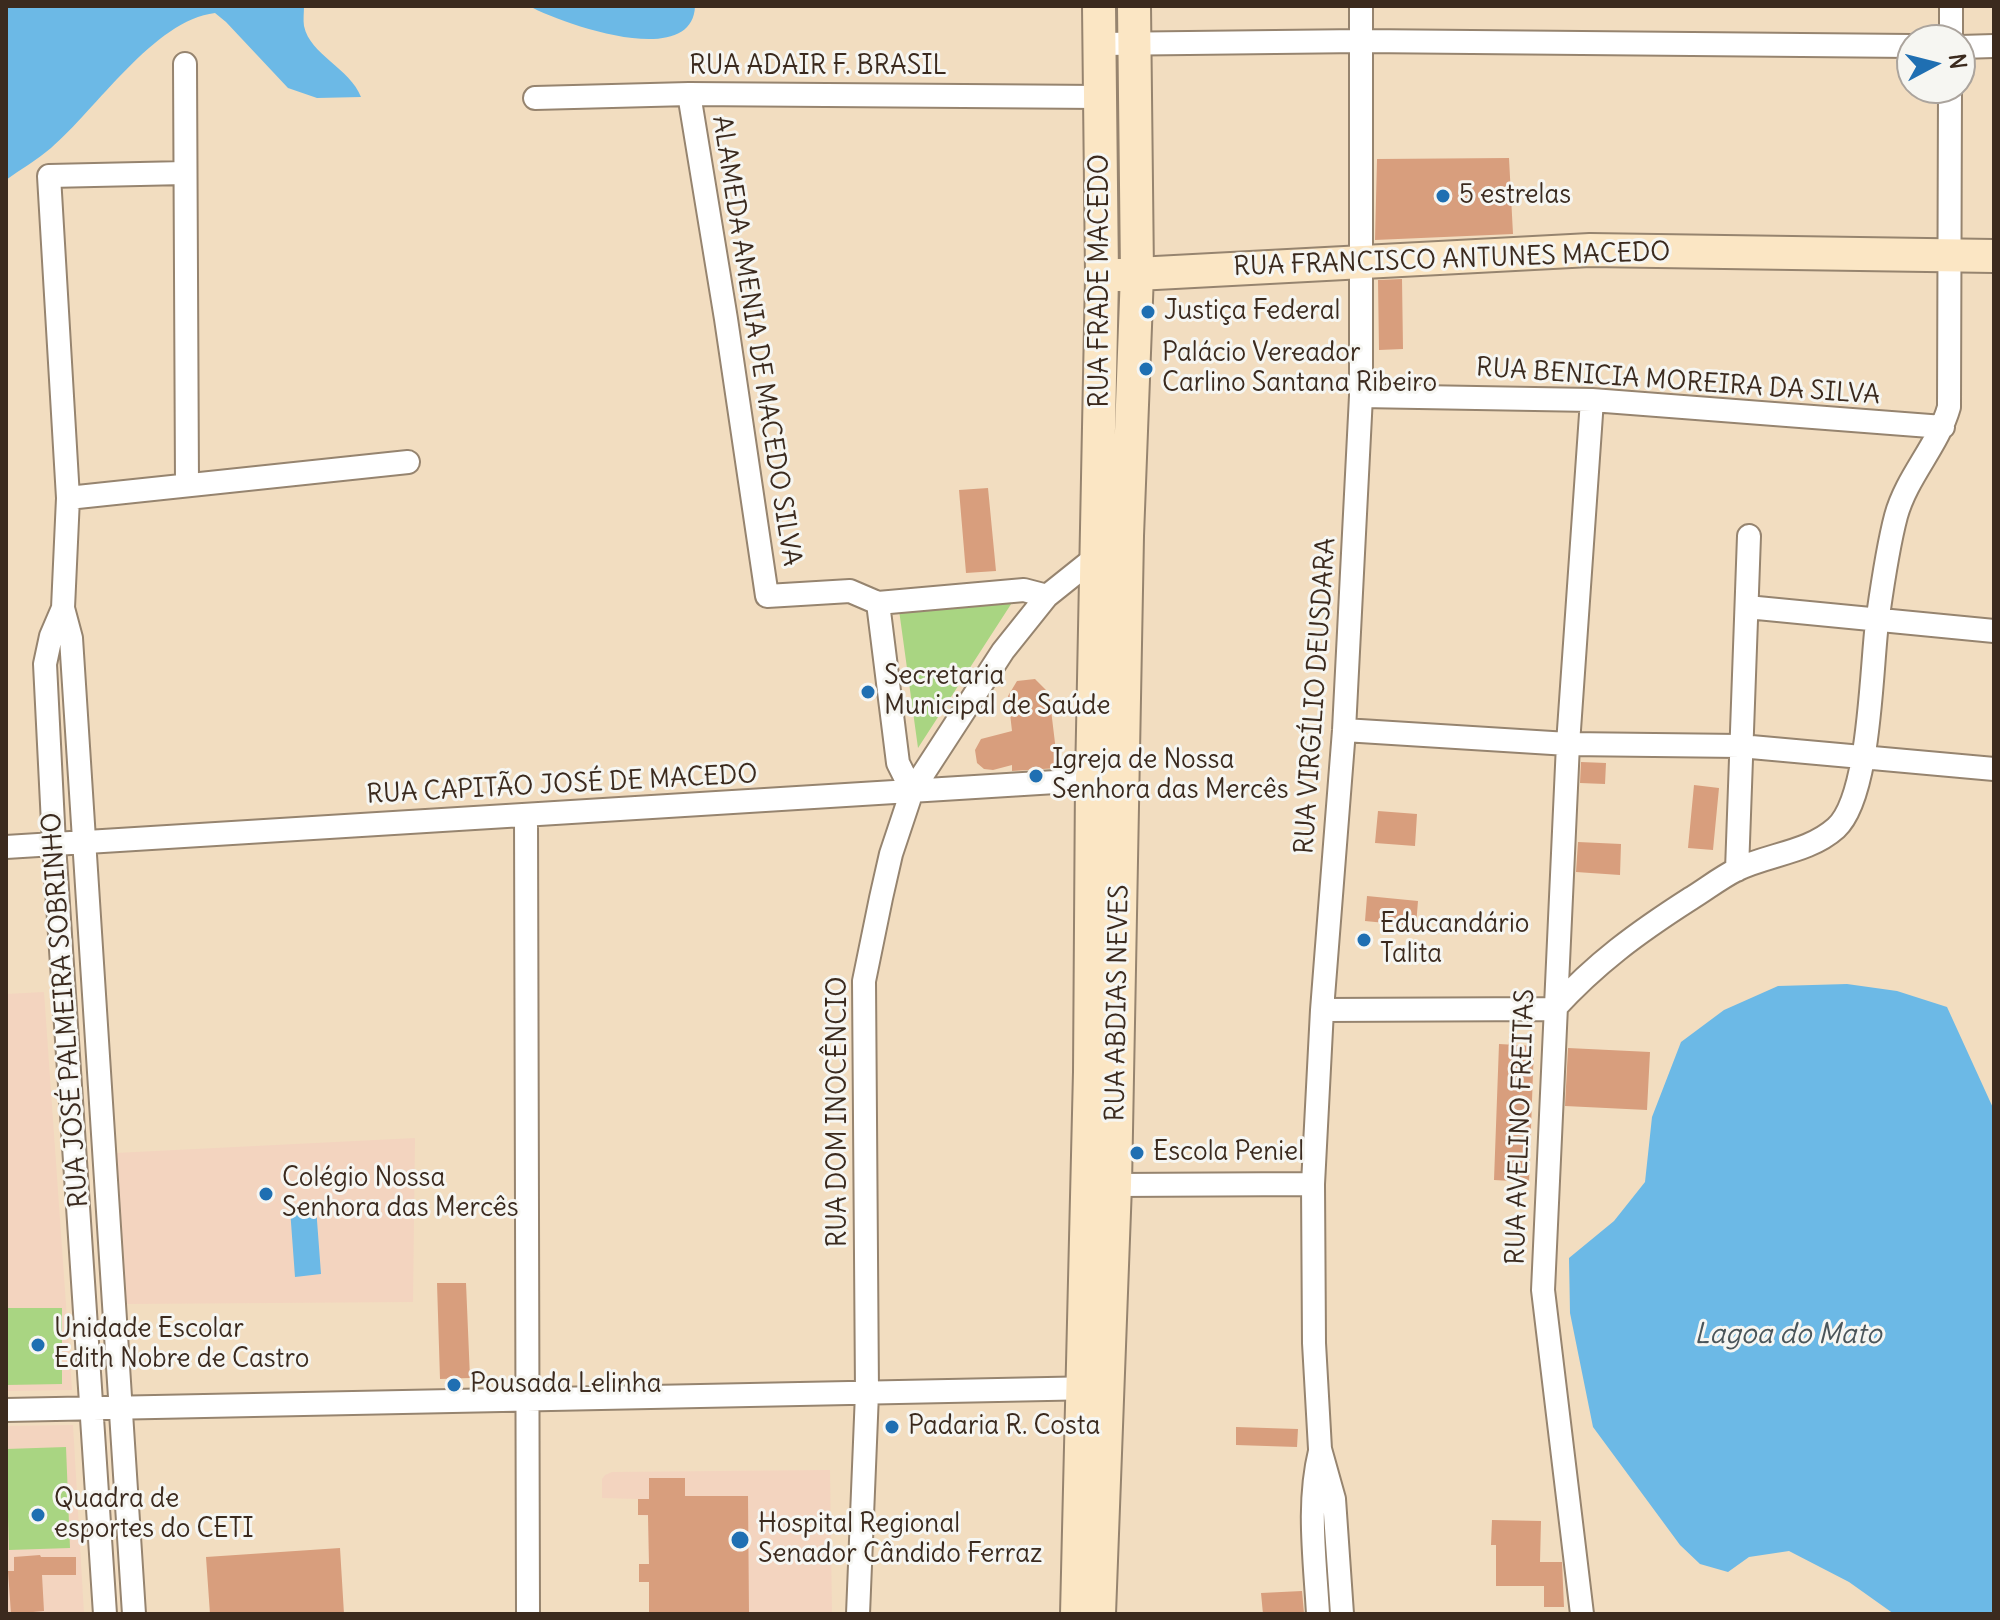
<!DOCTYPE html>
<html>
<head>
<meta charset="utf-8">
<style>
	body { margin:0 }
	#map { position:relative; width:2000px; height:1620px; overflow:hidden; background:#f2ddc0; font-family:Delius,sans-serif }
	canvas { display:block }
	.frame { position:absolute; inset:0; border:8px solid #3b2a1e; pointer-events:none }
	.north { position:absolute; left:1896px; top:24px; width:80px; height:80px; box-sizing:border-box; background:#f6f6f2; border:2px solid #aba49d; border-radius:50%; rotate:83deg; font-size:22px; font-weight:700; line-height:32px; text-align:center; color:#3b2a1e }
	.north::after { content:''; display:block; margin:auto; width:28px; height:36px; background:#1f6fb2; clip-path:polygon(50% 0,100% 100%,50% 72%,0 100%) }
</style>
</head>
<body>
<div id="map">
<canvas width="2000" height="1620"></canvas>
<div class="frame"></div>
<div class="north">N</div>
</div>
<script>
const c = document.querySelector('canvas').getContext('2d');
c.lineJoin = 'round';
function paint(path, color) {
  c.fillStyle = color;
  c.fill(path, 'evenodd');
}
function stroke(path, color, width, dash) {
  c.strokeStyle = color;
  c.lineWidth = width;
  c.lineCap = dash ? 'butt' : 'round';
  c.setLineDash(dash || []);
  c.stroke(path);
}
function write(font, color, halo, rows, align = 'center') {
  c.font = font + ' Delius,sans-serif';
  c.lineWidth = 6;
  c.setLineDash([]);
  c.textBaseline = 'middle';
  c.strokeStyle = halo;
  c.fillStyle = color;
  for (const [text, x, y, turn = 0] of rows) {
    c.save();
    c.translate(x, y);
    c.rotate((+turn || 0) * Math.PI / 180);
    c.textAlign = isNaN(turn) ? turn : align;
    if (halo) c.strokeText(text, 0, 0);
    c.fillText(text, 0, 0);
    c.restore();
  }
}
const built = new Path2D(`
	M44,992l28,398 -66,1v-397z
	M415,1138l-2,164 -287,2 -11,-151z
	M73,1425l11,189h-78v-188z
	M830,1470l2,144h-183v-32h-10v-18h10l-1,-48 -10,-1v-16l-36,-1v-19l3,-4 7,-3z`);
const green = new Path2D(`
	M1015,598l-97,150 -19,-138z
	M6,1308h56v76l-56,1z
	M66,1447l4,101 -61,2 -3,-101z`);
const water = new Path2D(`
	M6,6h298c0,6 -1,14 0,20 6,29 46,42 57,71l-44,1 -29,-10 -62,-66 -11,-9c-61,7 -119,97 -164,135 -14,12 -30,21 -45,32z
	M529,6h166c-2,65 -135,17 -166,0z
	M1847,984l50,7 50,16 47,103v504h-100l-45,-32 -60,-31 -40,6 -21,15 -28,-8 -20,-19 -87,-118 -23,-114 -1,-55 45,-37 31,-39 7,-65 29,-75 43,-32 54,-24z
	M316,1207l5,67 -26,3 -5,-68z`);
const building = new Path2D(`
	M1509,158l4,76 -138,6 2,-81z
	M1402,279l1,70 -24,1 -1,-70z
	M988,488l8,83 -30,2 -7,-83z
	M1035,679l14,14 9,75 -46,3v-6l-19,5 -9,-1 -7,-6 -2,-13 6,-11 31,-8 -4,-35 9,-15z
	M1581,762l25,1 -1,21 -25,-1z
	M1694,785l25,3 -6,62 -25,-2z
	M1378,811l39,3 -2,32 -40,-3z
	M1578,842l43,2 -1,31 -44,-3z
	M1367,896l51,5 -2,25 -51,-5z
	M1499,1044l35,2 -5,136 -35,-2z
	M1568,1048l82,4 -3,58 -82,-4z
	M437,1283h29l4,95 -30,1z
	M1236,1427l62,2 -1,18 -61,-2z
	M649,1478h36v18h63l1,118h-100v-32h-10v-18h10l-1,-49h-10v-16h11z
	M1492,1520l49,1 -1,41h22l2,45h-20v-21h-48v-41h-5z
	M340,1548l4,66h-134l-4,-57z
	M40,1555l1,2h35v18h-34l2,36 -33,3 -3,-43h6v-14z
	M1302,1591l2,22 -41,1 -2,-21z`);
const street = new Path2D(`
	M1951,40v-34
	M1101,44l261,-3 550,5
	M1960,47l34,-1
	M185,64l2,421
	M689,94l37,225 41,277 83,-5 28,12 146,-13 23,6
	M535,98l154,-4 412,3
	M1361,396l231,4 351,27
	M68,498l340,-36
	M878,603l20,160 14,28
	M1747,607l247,24
	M63,608l-12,28 -6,28 9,180 51,770
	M1344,730l224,14 172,2 254,23
	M526,815l2,799
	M6,847l1098,-68
	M1737,870l12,-334
	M1322,1010l232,-1c42,-46 83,-76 136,-110 15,-9 30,-21 46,-29 32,-16 72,-17 100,-42 34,-31 35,-157 41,-205 5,-35 10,-73 19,-107 11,-40 42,-70 53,-109l1,-319
	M1115,1185l198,-1
	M6,1410l1091,-22
	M134,1614l-63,-976 -8,-30 5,-110 -19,-322 136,-3
	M858,1614l9,-221 -3,-412 17,-83 10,-44 21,-63 91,-140 44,-55 55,-44
	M1318,1614c-3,-55 -11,-110 2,-163
	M1342,1614l-8,-115 -14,-50 -6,-106 -1,-159 9,-174 22,-280 17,-334v-390
	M1582,1614l-39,-324 25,-546 24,-344`);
const secondary = new Path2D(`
	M1118,275l472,-25 404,6
	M1077,1614l13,-542 2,-292 10,-504 -3,-270
	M1099,1614l16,-429 12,-649 10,-262 -3,-268`);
const markers = [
	[1443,196,8,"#1f6fb2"],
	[1148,312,8,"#1f6fb2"],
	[1146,369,8,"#1f6fb2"],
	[868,692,8,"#1f6fb2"],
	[1036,776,8,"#1f6fb2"],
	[1364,940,8,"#1f6fb2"],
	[1137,1153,8,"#1f6fb2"],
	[266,1194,8,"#1f6fb2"],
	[38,1345,8,"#1f6fb2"],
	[454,1385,8,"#1f6fb2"],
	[892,1427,8,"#1f6fb2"],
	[38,1515,8,"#1f6fb2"],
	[740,1540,10,"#1f6fb2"]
];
const streetNames = [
	["RUA ADAIR F. BRASIL",818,67],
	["RUA FRANCISCO ANTUNES MACEDO",1452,260,-2],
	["RUA FRADE MACEDO",1101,281,-90],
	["ALAMEDA AMENIA DE MACEDO SILVA",756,341,81],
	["RUA BENICIA MOREIRA DA SILVA",1678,382,4],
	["RUA VIRGÍLIO DEUSDARA",1316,696,-86],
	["RUA CAPITÃO JOSÉ DE MACEDO",562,785,-3],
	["RUA ABDIAS NEVES",1118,1003,-89],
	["RUA JOSÉ PALMEIRA SOBRINHO",66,1010,-94],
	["RUA DOM INOCÊNCIO",839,1112,-90],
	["RUA AVELINO FREITAS",1521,1127,-88]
];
const poiNames = [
	["5 estrelas",1459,196],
	["Justiça Federal",1164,312],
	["Palácio Vereador",1162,354],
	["Carlino Santana Ribeiro",1162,384],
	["Secretaria",884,677],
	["Municipal de Saúde",884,707],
	["Igreja de Nossa",1052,761],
	["Senhora das Mercês",1052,791],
	["Educandário",1380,925],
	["Talita",1380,955],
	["Escola Peniel",1153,1153],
	["Colégio Nossa",282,1179],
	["Senhora das Mercês",282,1209],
	["Unidade Escolar",54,1330],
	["Edith Nobre de Castro",54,1360],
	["Pousada Lelinha",470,1385],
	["Padaria R. Costa",908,1427],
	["Quadra de",54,1500],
	["esportes do CETI",54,1530],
	["Hospital Regional",758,1525],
	["Senador Cândido Ferraz",758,1555]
];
const waterNames = [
	["Lagoa do Mato",1788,1335]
];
paint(built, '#f3d4bf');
paint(green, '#a9d582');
paint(water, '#6cb9e6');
paint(building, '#d89e7d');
stroke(street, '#96846f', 26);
stroke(secondary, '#96846f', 36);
stroke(street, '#fff', 22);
stroke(secondary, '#fbe6c4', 32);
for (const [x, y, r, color] of markers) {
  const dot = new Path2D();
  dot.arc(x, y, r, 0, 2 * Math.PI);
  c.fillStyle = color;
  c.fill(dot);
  stroke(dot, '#f6f6f2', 3);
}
write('26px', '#3b2a1e', '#f6f6f2', streetNames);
write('26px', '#3b2a1e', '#f6f6f2', poiNames, 'left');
write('italic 28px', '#4a555a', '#f6f6f2', waterNames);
</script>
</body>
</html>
